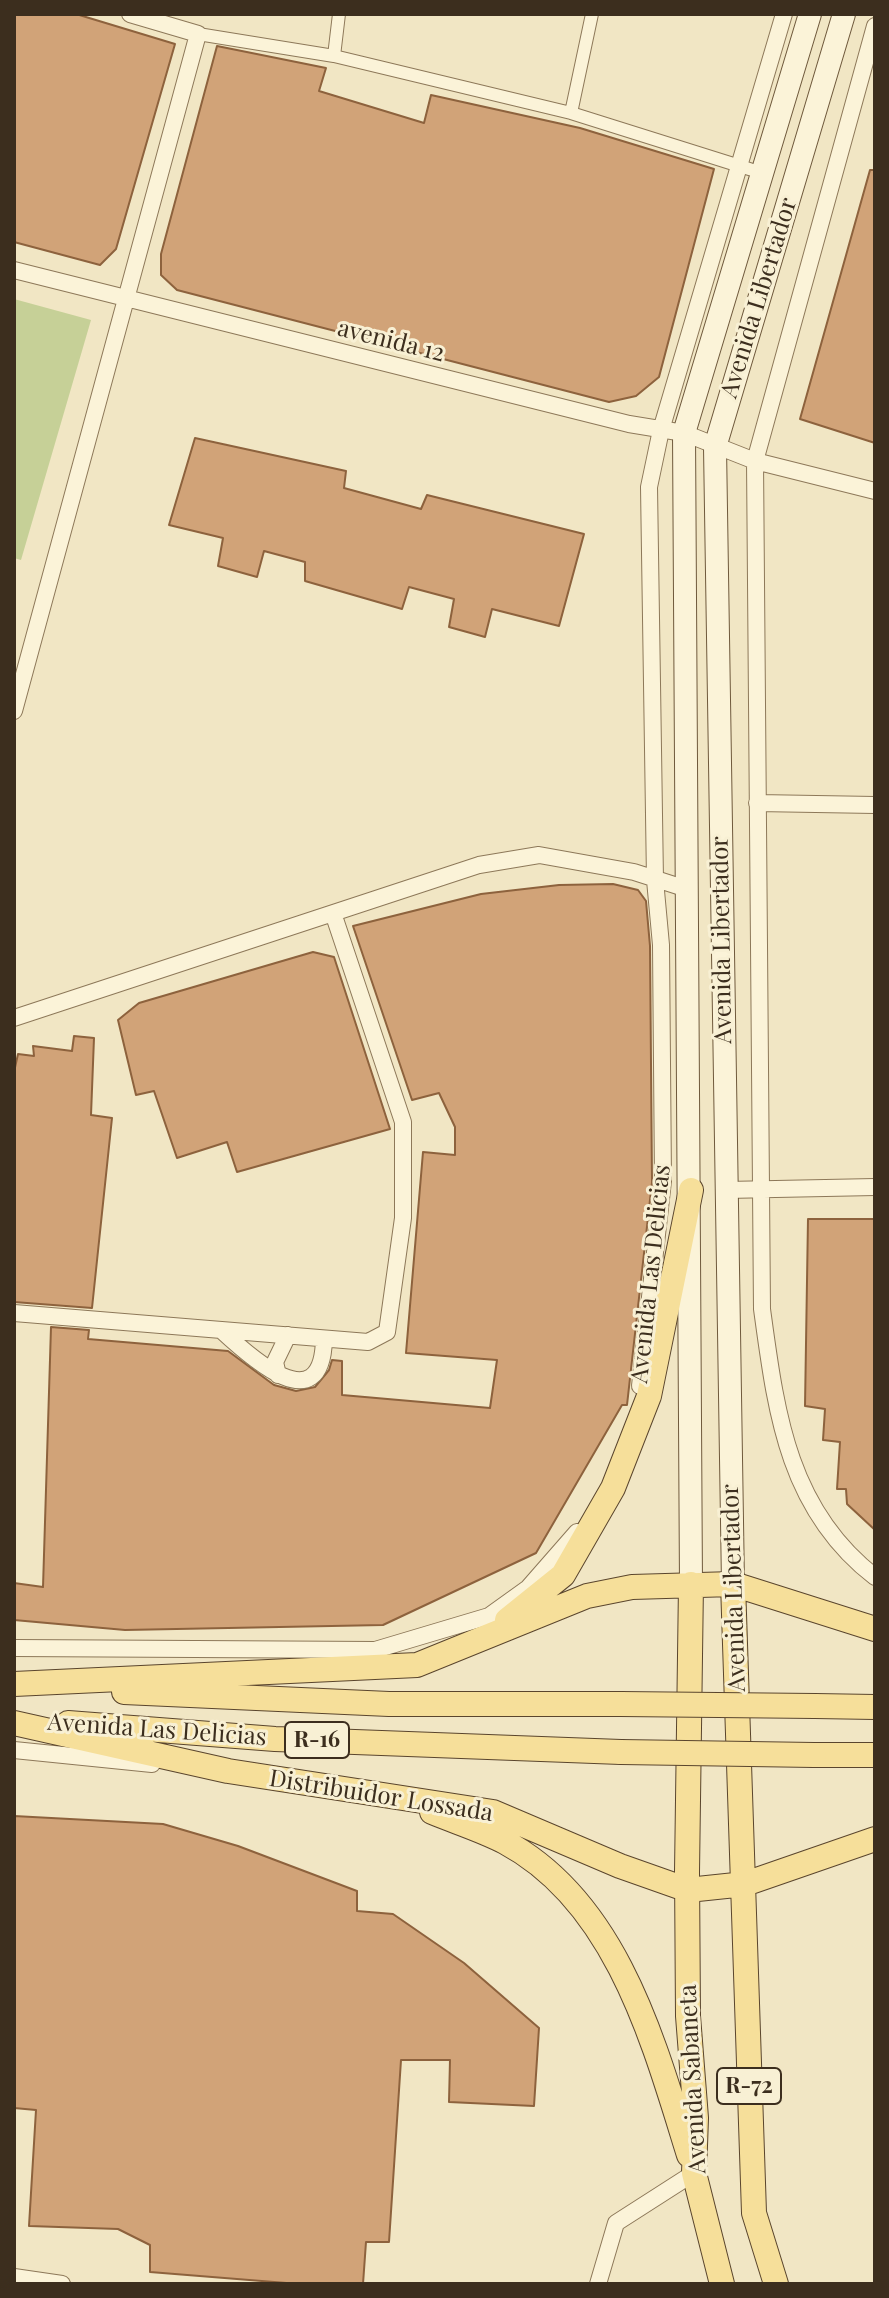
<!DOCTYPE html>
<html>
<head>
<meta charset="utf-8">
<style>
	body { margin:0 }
	#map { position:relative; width:889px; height:2298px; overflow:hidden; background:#f1e6c4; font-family:"Playfair Display",serif }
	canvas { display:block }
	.frame { position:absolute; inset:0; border:16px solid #3c2e1e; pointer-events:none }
</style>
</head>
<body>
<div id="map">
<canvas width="889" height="2298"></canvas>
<div class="frame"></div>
</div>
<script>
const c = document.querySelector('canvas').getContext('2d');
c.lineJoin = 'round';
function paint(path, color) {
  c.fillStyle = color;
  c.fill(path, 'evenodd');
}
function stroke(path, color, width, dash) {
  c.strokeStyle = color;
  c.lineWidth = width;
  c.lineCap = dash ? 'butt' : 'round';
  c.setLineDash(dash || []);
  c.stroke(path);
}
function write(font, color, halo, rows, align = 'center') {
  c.font = font + ' "Playfair Display",serif';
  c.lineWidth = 6;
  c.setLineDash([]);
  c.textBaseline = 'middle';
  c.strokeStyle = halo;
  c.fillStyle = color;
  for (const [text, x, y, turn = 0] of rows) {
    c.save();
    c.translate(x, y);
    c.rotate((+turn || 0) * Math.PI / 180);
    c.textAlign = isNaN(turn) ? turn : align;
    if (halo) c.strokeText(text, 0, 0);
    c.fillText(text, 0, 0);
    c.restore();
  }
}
const green = new Path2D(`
	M14,299l77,21 -70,240 -7,-2z`);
const building = new Path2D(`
	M14,14h62l99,30 -59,205 -16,16 -86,-23z
	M217,46l109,22 -7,23 105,32 7,-28 149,33 134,41 -55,208 -23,19 -27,6 -432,-112 -16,-15v-21z
	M870,170h5v273l-75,-24z
	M195,438l151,33 -2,17 77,21 6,-14 157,39 -25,92 -67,-17 -7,28 -36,-10 5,-28 -45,-12 -7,22 -97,-28v-19l-41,-11 -7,26 -39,-11 5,-28 -54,-13z
	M613,884l25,6 8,11 4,45 2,236 -25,223h-5l-86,148 -153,72 -258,5 -111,-10v-37l29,4 8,-260 38,3 -1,9 140,12 46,34 22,6 19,-4 14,-17 3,-10 10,1v34l148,13 7,-48 -91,-7 17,-201 32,3v-28l-16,-34 -27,7 -59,-174 128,-32 78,-9z
	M313,952l21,5 56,172 -153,43 -10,-30 -50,16 -23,-67 -18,4 -18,-75 21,-17z
	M74,1036l20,2 -3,77 21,3 -20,190 -78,-6v-230l4,-18 16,2 -1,-10 39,5z
	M808,1219h67v311l-28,-26 -1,-15h-9l3,-47 -17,-2 2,-31 -20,-3z
	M14,1816l149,8 75,22 119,45v20l36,3 71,49 75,65 -5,78 -85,-4 1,-42h-49l-12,182h-23l-3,42h-64l-149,-12v-27l-32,-16 -89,-3 7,-116 -22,-2z`);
const pedestrian = new Path2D(`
	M198,34l136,22 237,57 191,60
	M334,56l5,-42
	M571,113l21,-99`);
const minor = new Path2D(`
	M875,26l-120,435 7,848c14,102 25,200 113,268
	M14,270l615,154 55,9 71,28 120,30
	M14,711l184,-677 -68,-20
	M757,803l118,2
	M14,1018l465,-153 60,-10 95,17 53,17
	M726,1190l149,-3
	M14,1313l354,29 19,-10 16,-114v-96l-70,-209
	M221,1330c29,27 101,93 103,9
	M278,1375l-3,-13 13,-27
	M640,1386l23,-205 -2,-236 -6,-65 -6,-393 12,-57 123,-416
	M14,1648l361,2 114,-34 39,-28 49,-56
	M14,1750l138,14
	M14,2277l48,7
	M598,2284l18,-61 78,-50`);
const secondary = new Path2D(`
	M691,1584l-7,-1151 126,-419
	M733,1584l-18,-1137 129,-433`);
const primary = new Path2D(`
	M691,1584l-4,288 1,144 8,102 -2,55 28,111
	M733,1584l21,629 22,71
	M507,1620l56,-45 50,-87 36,-92 42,-206
	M14,1684l403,-19 170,-69 45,-9 101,-3 142,45
	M124,1692l265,12h232
	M815,1706l60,1
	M14,1723l214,48 265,41 127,54 68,24 57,-6 130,-45
	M68,1723l207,16 346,13
	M814,1755h61
	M432,1812c24,10 50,18 73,30 112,60 149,201 184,313`);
const primaryBridge = new Path2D(`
	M621,1704l194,2
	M621,1752l193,3`);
const shields = [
	[317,1740,64],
	[749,2086,64]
];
const shieldNames = [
	["R-16",317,1740],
	["R-72",749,2086]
];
const streetNames = [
	["Avenida Libertador",759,298,-73],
	["avenida 12",391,341,14],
	["Avenida Libertador",722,940,-91],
	["Avenida Las Delicias",651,1274,-84],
	["Avenida Libertador",734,1588,-92],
	["Avenida Las Delicias",157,1730,4],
	["Distribuidor Lossada",381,1796,9],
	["Avenida Sabaneta",693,2079,-93]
];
paint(green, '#c6d097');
paint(building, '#d1a378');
stroke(building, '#8d623d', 2);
stroke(pedestrian, '#8d7859', 14);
stroke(minor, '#8d7859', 18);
stroke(secondary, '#6f593c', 24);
stroke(primary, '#5a452d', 26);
stroke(pedestrian, '#fbf3d8', 12);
stroke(minor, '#fbf3d8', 16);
stroke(secondary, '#fbf3d8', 22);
stroke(primary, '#f6df9a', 24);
stroke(primaryBridge, '#5a452d', 26, []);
stroke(primaryBridge, '#f6df9a', 24);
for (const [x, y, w] of shields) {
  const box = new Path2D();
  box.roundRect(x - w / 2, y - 18, w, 36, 6);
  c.fillStyle = '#f8f0d4';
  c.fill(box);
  stroke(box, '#3c2e1e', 2);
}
write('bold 22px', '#3c2e1e', null, shieldNames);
write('24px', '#3c2e1e', '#f8f0d4', streetNames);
</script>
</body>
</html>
